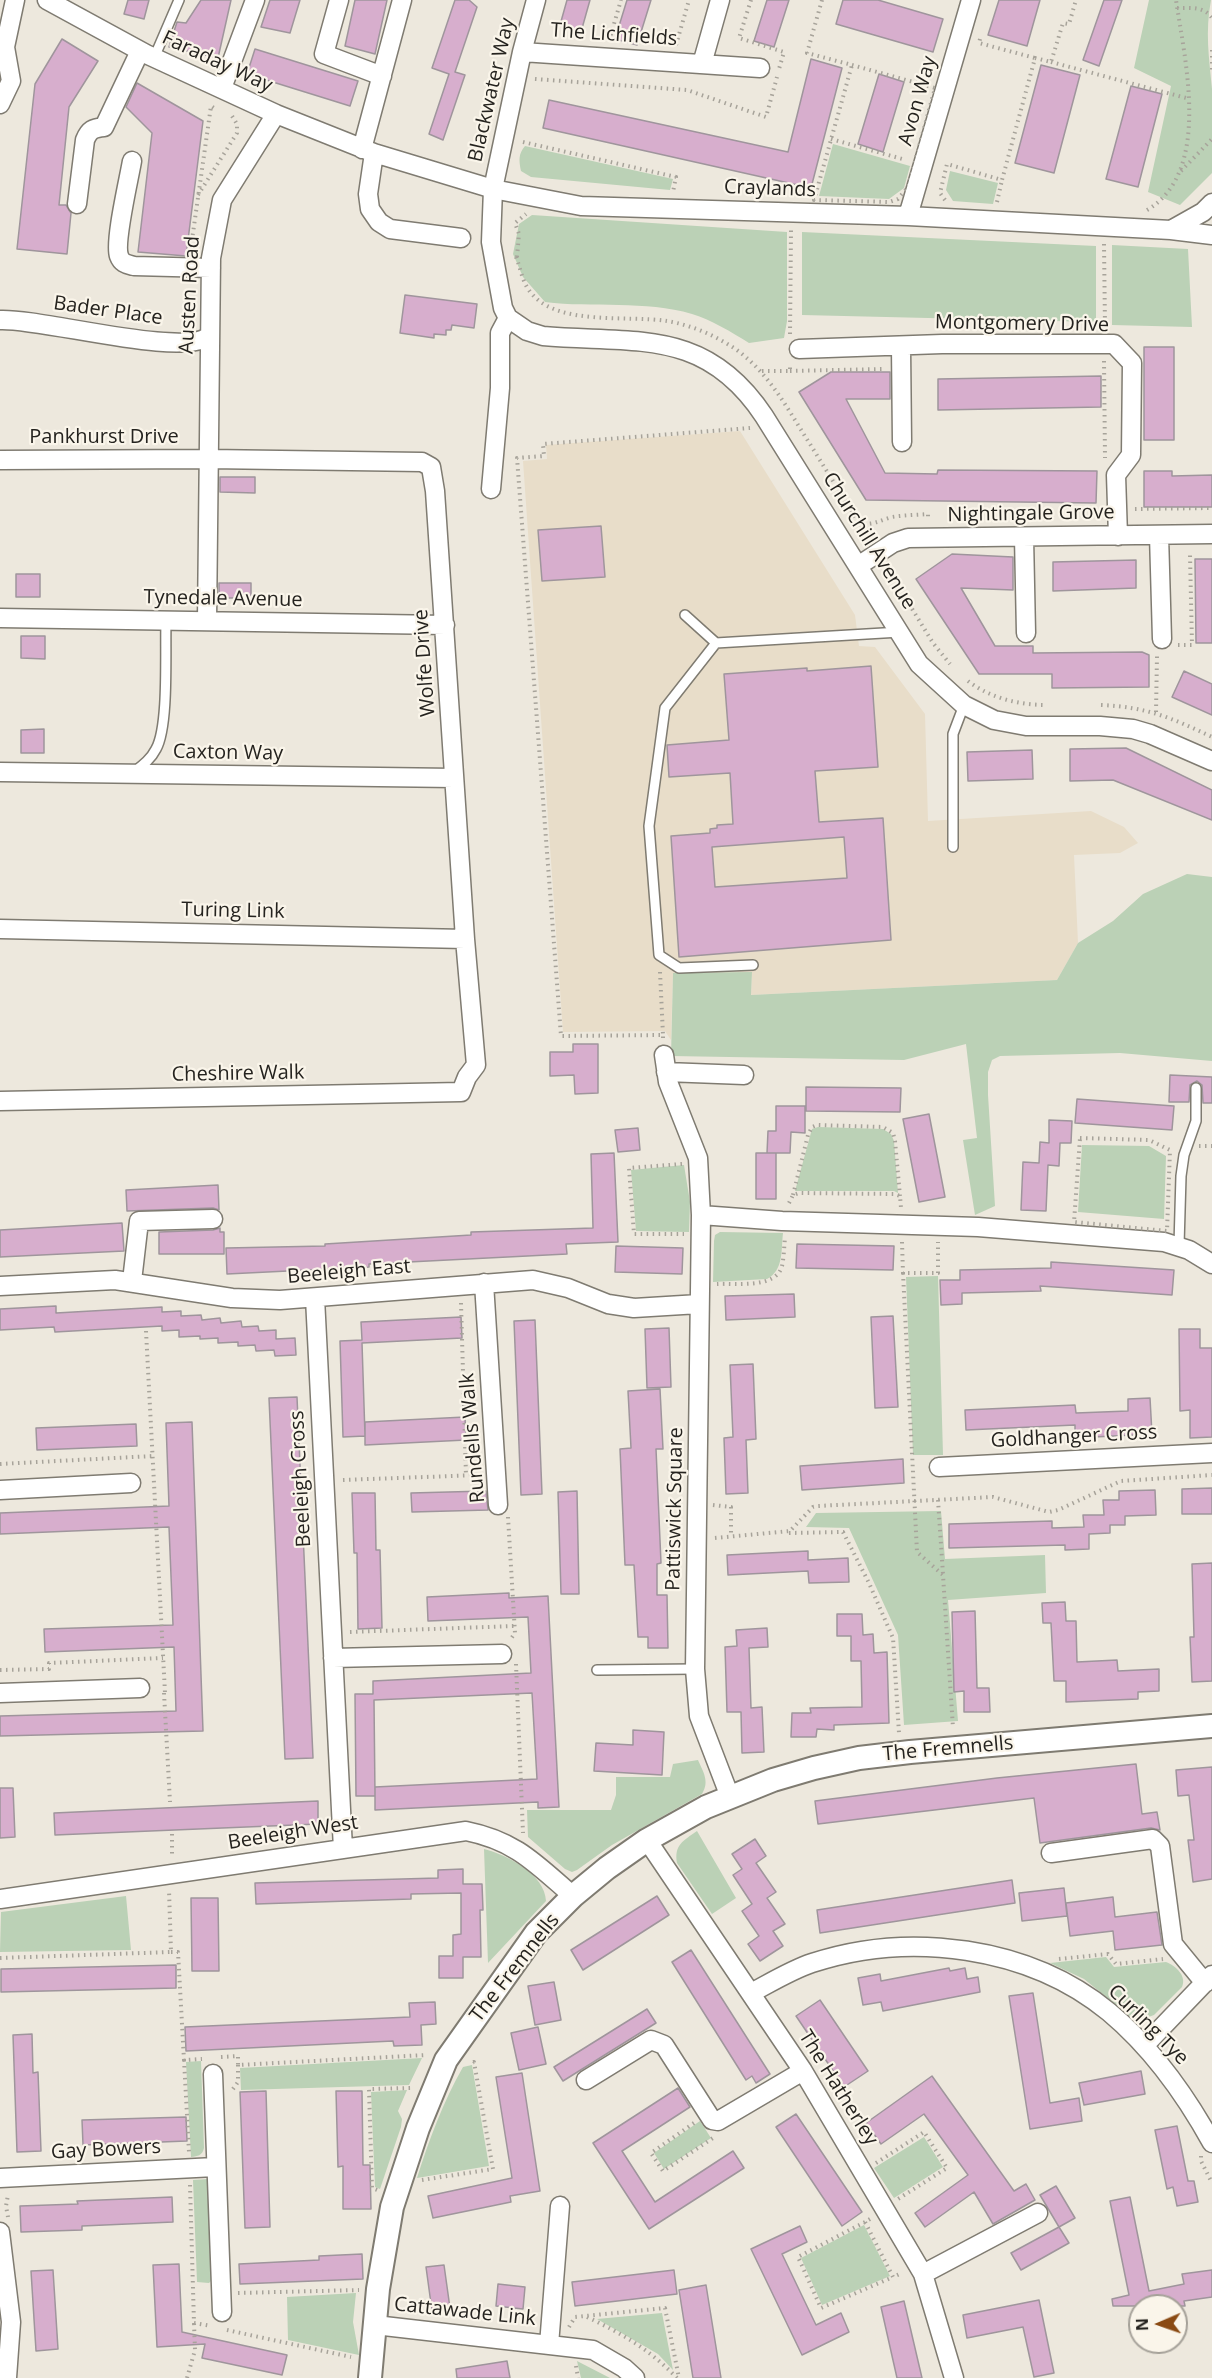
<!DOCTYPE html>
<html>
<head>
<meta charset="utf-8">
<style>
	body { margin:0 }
	#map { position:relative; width:1212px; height:2378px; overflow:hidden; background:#ede8dd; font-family:"Open Sans",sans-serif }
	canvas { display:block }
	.north { position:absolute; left:1128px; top:2294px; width:60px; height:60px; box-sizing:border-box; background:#faf5ea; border:2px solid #a5a199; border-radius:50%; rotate:268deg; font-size:16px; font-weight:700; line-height:24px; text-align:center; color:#25231f }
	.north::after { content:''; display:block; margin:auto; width:21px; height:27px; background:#8a4a13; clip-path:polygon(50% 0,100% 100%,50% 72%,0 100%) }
</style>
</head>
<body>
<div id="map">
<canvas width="1212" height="2378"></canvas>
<div class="north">N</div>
</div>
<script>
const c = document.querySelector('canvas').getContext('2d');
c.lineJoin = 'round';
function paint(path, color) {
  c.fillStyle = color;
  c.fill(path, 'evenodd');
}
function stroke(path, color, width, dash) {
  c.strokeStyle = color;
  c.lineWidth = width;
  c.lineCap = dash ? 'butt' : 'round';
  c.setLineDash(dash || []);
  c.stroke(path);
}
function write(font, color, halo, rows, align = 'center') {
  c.font = font + ' "Open Sans",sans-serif';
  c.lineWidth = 4.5;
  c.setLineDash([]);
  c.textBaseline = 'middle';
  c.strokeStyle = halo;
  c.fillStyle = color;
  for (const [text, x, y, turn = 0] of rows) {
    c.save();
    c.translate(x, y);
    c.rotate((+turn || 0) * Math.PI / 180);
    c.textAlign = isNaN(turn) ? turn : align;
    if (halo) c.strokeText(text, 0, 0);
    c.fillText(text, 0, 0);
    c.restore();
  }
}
const education = new Path2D(`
	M740,431l115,184 4,31 16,1 50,67 3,107 163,-10 33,16 14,16 -18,10 -46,2 4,88 -21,37 -306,15 1,-22h-79l-2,67 -6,-9 -102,1 -40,-571 24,-2 -1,-14z`);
const green = new Path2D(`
	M1149,0h62c-6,32 -2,57 1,89 0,27 0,56 0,84l-32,32 -32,-13 23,-106 -37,-18z
	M833,144l77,22 -6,22 -15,11 -70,-3z
	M525,146l148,33 -3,11 -139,-13 -10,-6c-2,-10 -3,-17 4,-25z
	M950,171l48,12 -5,21 -40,-3 -7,-11z
	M532,215l255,17v89l-3,17 -35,5c-18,-11 -37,-23 -57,-29 -47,-14 -99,-6 -147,-12l-22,-25 -10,-23 6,-30z
	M802,232l294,14v76l-294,-7z
	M1112,245l76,4 4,78 -80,-2z
	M1187,874l25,3v184l-92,-8 -120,3 -8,4 -4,12v23l7,111 -20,9 -12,-75 14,-2 -11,-94 -62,16 -233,-4 2,-83 79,-1 -1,23 306,-15 21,-37 35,-22 30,-27z
	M818,1127l65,2 8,5 3,7 4,52 -4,-2h-99l17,-62z
	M1082,1145l67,1 17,10 -2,63 -86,-7z
	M684,1165l6,37 -1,30 -53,-1 -5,-61z
	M720,1232l63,1c-2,17 1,37 -16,46l-54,3 1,-41 1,-6z
	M938,1276l5,179h-30l-7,-178z
	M941,1511l4,48 100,-4 1,38 -98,7 10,121 -54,4 -6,-90 -49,-107 -43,-1 10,-14z
	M698,1760c5,12 12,21 4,34l-90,51 -35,25 -5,2 -7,-3 -37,-32 -1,-27h84l5,-15v-18h54l3,-13z
	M697,1831l39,67 -24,16 -35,-51c-3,-18 6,-22 20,-32z
	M484,1849c23,6 61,25 62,52l-58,62z
	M126,1896l5,54 -131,2 1,-40z
	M1106,1957l8,10 52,-5c10,4 21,14 16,25l-28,28 -14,5 -10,-4 -46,-37 -34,-16z
	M422,2058l-13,27 -168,5 -1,-22z
	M201,2061l3,87c-2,8 -6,8 -13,9l-5,-95z
	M472,2065l17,101 -72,12c12,-38 26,-76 46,-111z
	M407,2090l-9,21 4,8 -1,8 -21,62 -5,-2 -4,-95z
	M700,2121l11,17 -47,31 -10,-16z
	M924,2137l19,30 -49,31 -20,-30z
	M208,2179l5,100 -4,4 -12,-1 -4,-102z
	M864,2225l26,51 -68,29 -21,-47z
	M356,2293l-3,29 6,33 -71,-15 -1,-43z
	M662,2313l11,57 -15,-16 -61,-35z
	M577,2361l33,17h-29z`);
const building = new Path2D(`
	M128,0h21l-5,19 -20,-5z
	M201,0h30l-13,58 -49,-11 8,-25 9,1z
	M270,0h30l-10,33 -29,-6z
	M355,0h32l-12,54 -30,-8z
	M455,0h14l8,7 -22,65 10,3 -22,65 -14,-6 20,-60 -17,-6z
	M567,0h23l-9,32 -21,-7z
	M627,0h24l-14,45 -22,-6z
	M767,0h22l-15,47 -20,-6z
	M843,0h35l65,19 -10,33 -97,-28z
	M999,0h41l-13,46 -39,-11z
	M1104,0h18l-23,66 -16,-6z
	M62,39l36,22 -29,46 -10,98h7l5,8 -4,41 -50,-5 18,-165z
	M255,49l103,32 -8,25 -103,-32z
	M811,59l31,9 -31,120 -268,-60 6,-28 239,52z
	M1041,65l39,10 -26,98 -39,-10z
	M879,74l25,8 -21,70 -25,-8z
	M137,83l66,38 -17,135 -48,-4 14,-119 -26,-26z
	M1131,86l31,8 -24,93 -32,-8z
	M405,295l72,9 -3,24 -22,-3 -1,5h-5v5l-12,-1v4l-34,-5z
	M1144,347h30v93h-30z
	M831,372h59v27h-44l39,74 52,1 1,-4 159,1 -1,32 -230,-3 -67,-108z
	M1101,376v31l-163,3v-31z
	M1144,471h28v5l40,-1v32h-68z
	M220,477h35v16l-35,-1z
	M601,526l4,51 -63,4 -4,-51z
	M952,554l61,3v33l-52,-2 34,58h38v7l109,-1 7,3v32l-97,1v-14h-73l-63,-95z
	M1195,559h17v84h-16z
	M1136,560v28l-83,3v-29z
	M16,574h24v23h-24z
	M219,583h32v15h-32z
	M21,636h24v23l-24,-1z
	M871,666l7,101 -63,4 4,51 64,-4 8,122 -212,17 -8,-121 39,-3v-4l7,-1v-3l16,-1 -3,-51 -61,4 -2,-32 62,-5 -5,-66 83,-6v3zM844,837l3,41 -132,9 -3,-40z
	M1184,671l28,13v31l-40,-18z
	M44,729v24h-23v-23z
	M1126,748l86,42v30l-99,-40 -43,1v-32z
	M1032,750l1,29 -65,2 -1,-29z
	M573,1044h25v49l-23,1 -1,-19 -24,1v-24h23z
	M1170,1075l42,2v26h-9l-1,-18 -5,-4 -7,4 -1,17h-20z
	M806,1087l95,1 -1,24 -94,-1z
	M1077,1099l97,7 -2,24 -97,-7z
	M776,1106h29v27l-14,-1 -1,21h-23l1,-22h8z
	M929,1114l16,83 -26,5 -16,-83z
	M1049,1120l23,1 -1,22h-11l-1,23 -11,-1 -2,46 -25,-1 2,-48 16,1 1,-21 9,1z
	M638,1128l2,22 -22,2 -3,-22z
	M614,1153l4,89 -52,2 1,10 -198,10v3l-142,7 -1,-26 99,-2v-2l146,-9v-3l122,-4 -2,-74z
	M756,1153h20v46h-20z
	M218,1185l1,25 -6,-2 -86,3 -1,-21z
	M122,1223l2,28 -124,6v-27z
	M220,1228v4h4v22h-65v-22l54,-2z
	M797,1244l97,2 -1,24 -97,-2z
	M616,1246l67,2 -1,26 -67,-2z
	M1051,1262l123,8 -2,25 -132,-9 1,5 -79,2v11l-21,1 -1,-25h20v-10l91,-2z
	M794,1294l1,23 -69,3 -1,-24z
	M56,1306v7l106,-6v5l19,-1v5l20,-1 1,5 18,-2 1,5 20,-2 1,6 16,-1 1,5 17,-1v9l19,-1 1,17 -21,1 -1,-6 -18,1 -1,-6 -17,1v-4l-20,1v-5l-18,1v-3l-21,1v-7l-17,1v-5l-107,6 -1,-5 -54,3v-21z
	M893,1316l5,91 -23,1 -4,-91z
	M461,1317l1,21 -100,5 3,93 -22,1 -3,-96 22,-1 -1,-18z
	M535,1320l7,174 -21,1 -7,-174z
	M669,1328l2,59 -24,1 -2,-59z
	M1179,1329h21v19h12v89l-22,1v-28l-10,1z
	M753,1364l3,75 -10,1 2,53 -22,1 -2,-56 9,-1 -3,-72z
	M660,1389l3,60h-7l5,114 -4,1v31h10l1,53h-20v-11h-10l-4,-72h-9l-5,-116 11,-1 -3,-57z
	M297,1397l16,361 -28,1 -16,-361z
	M1150,1398l2,36 -77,4v-13l-109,5 -1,-20 110,-5 1,8 52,-2v-12z
	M465,1417l1,23 -101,5v-23z
	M192,1422l11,309 -203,5v-20l176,-5 -2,-64 -129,5 -1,-23 129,-4 -4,-98 -169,7v-21l169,-7 -3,-83z
	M136,1424l1,22 -100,4 -1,-22z
	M903,1459l1,24 -102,7 -2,-24z
	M1212,1488v26h-30v-25z
	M1155,1490l1,25 -31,1v9h-15v8l-21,1v15l-24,1v-5l-116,3v-24l103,-3v7l32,-1 -1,-12h21l-1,-15h16v-9z
	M486,1491l2,19 -76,2 -1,-19z
	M577,1491l2,103h-18l-3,-102z
	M352,1493h23l1,57h4l2,78 -24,1 -1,-76h-3z
	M808,1551v9l40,-2 1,24 -40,1 -1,-12 -80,4 -1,-20z
	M1212,1563v118l-20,1 -2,-45h4l-2,-73z
	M509,1593v5l39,-2 11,211 -21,1v-6l-163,8v-14h-19l-1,-102h18v-13l158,-8 -3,-56 -100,4 -1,-24zM532,1693l5,86 -162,8v9l-1,-96z
	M1065,1602l1,19h10l1,41 40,-2 1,11 41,-2v22l-21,1v7l-72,3v-21h-12l-3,-58h-8l-1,-20z
	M975,1611l2,77h12l1,24h-26v-21l-10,1 -2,-80z
	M837,1614h25l1,21 10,-1 1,19 13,-1 2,71 -55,2v5l-17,-1 -1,8h-25l1,-24h19l-1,-5 52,-1 -1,-46h-10v-25h-14z
	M767,1628l1,19 -19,1 2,60 11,-1 2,45 -22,1 -1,-41h-14l-2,-65 12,-1 -1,-16z
	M633,1730l31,2 -2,43 -68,-4 2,-28 37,2z
	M1136,1764l6,50 15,-2 3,18 -9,-2 -111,15 -6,-45 -216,26 -3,-23 182,-23z
	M1212,1767v112l-19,3 -5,-42h6l-5,-45 -11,1 -2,-26z
	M0,1788h13l2,49 -15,1z
	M318,1801v23l-263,11 -1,-22z
	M755,1839l11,17 -10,7 20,29 -9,6 18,26 -12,7 10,15 -23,15 -12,-17 11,-8 -17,-25 10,-7 -19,-29 9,-6 -10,-15z
	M463,1869v15h19l1,26h-3l1,47h-18v21h-24v-22h14v-21l8,-1v-41l-50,1v5l-155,5 -1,-21 183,-5v-8z
	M1012,1880l3,23 -195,30 -3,-23z
	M1064,1888l3,28 -45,5 -3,-28z
	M657,1896l12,19 -86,55 -12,-20z
	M1113,1897l2,20 42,-5 5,33 -47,5 -2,-19 -43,5 -4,-33z
	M191,1898h27l1,73h-27z
	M691,1950l79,124 -14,9 -4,-7 -6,4 -74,-118z
	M176,1965v23l-175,4v-23z
	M949,1968l1,3 15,-3 2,11 11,-2 2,15 -97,19 -2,-9 -18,3 -5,-27 22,-4 1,7z
	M554,1982l7,38 -26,5 -7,-39z
	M1033,1993l17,110 29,-5 3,23 -52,8 -21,-133z
	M820,2000l48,71 -24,16 -48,-71z
	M435,2002l1,22 -15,1 1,20 -28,1 -1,-5 -207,10 -1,-24 225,-10 -1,-14z
	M647,2009l9,14 -93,58 -9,-14z
	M538,2027l8,37 -27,6 -8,-37z
	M32,2034l1,39 5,-1 3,79 -24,1 -4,-117z
	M1141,2071l4,23 -61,11 -5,-22z
	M522,2073l18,118 -30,5 1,6 -78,16 -5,-22 84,-18 -16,-101z
	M932,2076l82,115 12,-7 9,16 -42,24 -19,-32 -49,35 -10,-14 53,-38 -44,-61 -43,30 -15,-21z
	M678,2088l12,19 -68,44 33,51 78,-51 11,17 -95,61 -56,-86z
	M266,2091l4,136 -25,1 -5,-136z
	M336,2091h26l1,74h7l1,44h-28v-43l-5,1z
	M796,2114l66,98 -20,14 -66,-99z
	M186,2117l1,24 -104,4 -1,-25z
	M1177,2126l11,55h6l4,21 -21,4 -4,-19 -6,2 -12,-59z
	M1056,2186l19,32 -16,9 -19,-32z
	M172,2197l1,25 -91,4v4l-61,2 -1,-26 58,-2 -1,-3z
	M1130,2197l19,94 35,-7 -2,-10 30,-4v27l-28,4 1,5h-72l-1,-7 17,-4 -19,-94z
	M800,2226l7,16 -25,12 34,71 25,-12 8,19 -47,23 -51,-106z
	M1059,2227l10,16 -48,27 -10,-17z
	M362,2254l1,25 -123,5 -1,-20 80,-4v-4z
	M179,2264l3,68 105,23 -5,20 -80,-17 3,-14 -48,3 -4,-82z
	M444,2265l6,43 -18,3 -6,-44z
	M53,2270l5,79 -22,2 -5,-80z
	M674,2270l3,24 -102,12 -3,-24z
	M498,2284l27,3 -2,22 -27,-3z
	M706,2285l15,93h-28l-14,-88z
	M1039,2300l15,73 -20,4 -11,-50 -56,11 -4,-23z
	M904,2301l18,77h-25l-16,-71z
	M507,2361l3,17h-53l-1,-9z`);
const path = new Path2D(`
	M751,0l-12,38 45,14 -5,17
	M822,0l-15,53 45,12
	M1177,8c13,0 27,-2 35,10
	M980,39l-1,4 56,15
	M609,41l12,-41
	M676,45l13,-45
	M1212,50v20
	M1051,62l139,37
	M852,65l83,23 -27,99 -10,12 -9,3 -75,-2z
	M535,79l152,11 79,27 11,-40
	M831,139l75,21
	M523,142l153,35 -3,15
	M1181,171l31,-32
	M198,195l39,-62v-9l-5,-8
	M945,200l-5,-7 7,-29 55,16 33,-122 16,4 12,-39 6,1 7,-24
	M997,202l5,-22
	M1147,210c65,-38 38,-149 29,-210
	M1104,244l1,83
	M191,247l20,-141 3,2
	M516,257c5,12 6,26 16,37 27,32 96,21 135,27 24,4 47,14 67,27 35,24 54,62 76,96 19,31 39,62 57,93
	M517,257l2,-23 -4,-11 11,-9
	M790,334l1,-104
	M1104,361l1,97
	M762,371h28v-6
	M790,371l95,-2
	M1135,509l77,-1
	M858,522c13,5 22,-2 34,-5 12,-2 24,-2 36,-3v6
	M887,568l46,75 17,21
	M1178,645h14l-2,-90
	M968,681c22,17 51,24 78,24
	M1101,705c46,2 71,13 111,32
	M1156,712l1,-56
	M660,972l3,63
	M663,1038v-3l-102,1 -44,-578 27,-2 -1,-12 207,-16
	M1080,1138l69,2 21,10 -3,81 -93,-9z
	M1199,1146h13
	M682,1164l-53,4 5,66h50
	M793,1195l15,-60 4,-8 5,-2 66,2 10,6 2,8 5,55
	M789,1203l4,-8 6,-2 95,1 6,2 1,12
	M902,1242l1,31h35v-31
	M903,1273l14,279 26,23 10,153
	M717,1284c19,-1 59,5 65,-18 2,-9 2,-19 3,-28
	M461,1303l5,173
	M146,1331l19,362
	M0,1464l153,-8
	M343,1480l136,-5
	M938,1500l5,74
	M713,1505l18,2v30
	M508,1517l7,116 -5,7
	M789,1533l54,-1 26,51 24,55 6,95
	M715,1538l75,-7 23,-24 5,-1 175,-9 56,15 9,-2 63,-29 91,-6
	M350,1632l164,-6
	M516,1664l7,169
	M0,1670l49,-1v-6l114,-5
	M164,1693l6,109
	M172,1834v22
	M171,1952h7l6,108 18,-1
	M0,1958l171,-6 -2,-62
	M1059,1959l49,-5 8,10 47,-5
	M221,2057l17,-1v9l188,-10
	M184,2060l5,92
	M233,2089l5,-7v-17
	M694,2123l-43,30 12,18 50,-33
	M1201,2156v5l11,22
	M876,2163l48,-31 23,36 -49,31
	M422,2180l71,-11 -19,-107 -4,1
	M190,2185l4,138 17,3
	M377,2190l-5,-2 -3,-99 42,-1
	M8,2217l-2,-11 2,-11
	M870,2219l-5,3 28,55 9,-4
	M865,2222l-67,35 23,51 72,-31
	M238,2293l121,-3
	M587,2317c36,17 62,32 90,61
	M569,2327l6,-10 90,-9 14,70
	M227,2330l124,27
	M576,2366l2,12
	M187,2378l8,-28 -1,-27`);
const service = new Path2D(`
	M154,58l25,-58
	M685,615l31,28
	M134,772c9,-7 17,-13 22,-23 13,-23 9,-98 10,-128
	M953,847v-113l11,-29
	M753,965l-74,3 -20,-13 -10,-129 16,-118 51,-65 184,-11
	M1179,1245l2,-69 3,-21 12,-34v-33
	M597,1670l98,-1`);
const minor = new Path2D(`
	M47,0l99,54 130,60 98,39 119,36 88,17 327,10 263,14 32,-18 9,-9
	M339,0l-15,54 58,22
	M522,52l238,16
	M702,64l18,-64
	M222,88l33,-88
	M0,104l11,-23 -6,-34 10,-47
	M362,149l40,-149
	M374,153l-6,41 2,15 9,13 11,7 71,9
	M132,161c-3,18 -18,81 -13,95 3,8 8,8 15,10l77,2
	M77,204l8,-64c4,-10 8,-12 19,-13l36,-76
	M908,216l63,-216
	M1171,230l41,5
	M508,318l19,13 16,5c93,8 162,-9 221,80l155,248 45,41 30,15 32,6h74l33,3 17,5 62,27
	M0,320c41,-2 183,38 209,16
	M901,347l1,95
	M799,349l143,-5h172l18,19 -1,92 -15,20 2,61
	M0,460l209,-1 213,3 9,5 4,24 30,448 11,126 -9,12 -6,15 -461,9
	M491,489l9,-101v-55l8,-15 -5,-10 -12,-66 2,-53 29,-137 14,-52
	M1159,535l3,104
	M1024,537l2,96
	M858,566l35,-23 15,-5 304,-4
	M0,618l445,7
	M207,621l4,-363 11,-58 54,-86
	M0,772l454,6
	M0,929l465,10
	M664,1055l4,27 30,76 3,57 -6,454 4,47 31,81
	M666,1072l78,3
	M701,1215l81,6 196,6 186,15 25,8 23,14
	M132,1281l7,-60 74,-2
	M484,1283l14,222
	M0,1286l115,-6 117,18 48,2 253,-20 35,8 40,16 26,4 65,-4
	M315,1298l28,551
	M939,1467l273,-14
	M0,1490l131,-7
	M333,1658l169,-4
	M0,1693l140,-5
	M647,1840l156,231 120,203 31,104
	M1051,1853l102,-14 7,7 13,98 32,39
	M0,1899l466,-68c50,10 70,33 107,65
	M751,1993c19,-10 40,-23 61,-30 97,-32 217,-17 297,49 43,36 76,82 103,131
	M1144,2046l68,-71
	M213,2074l9,238
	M586,2080l65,-40 13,5 48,75 6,1 85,-50
	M0,2178l215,-11
	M0,2232l11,90 -4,56
	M923,2274l115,-61
	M375,2325l218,25 31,18 11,10
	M549,2345l11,-139`);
const tertiary = new Path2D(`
	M370,2378l8,-89 14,-82 26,-79 28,-68 90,-127 37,-37 34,-28 40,-28 59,-33 67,-27 41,-12 45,-10 51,-6 302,-26`);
const streetNames = [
	["The Lichfields",614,35,4],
	["Faraday Way",217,62,25],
	["Blackwater Way",492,90,-77],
	["Avon Way",918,101,-74],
	["Craylands",770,189,2],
	["Austen Road",190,295,-87],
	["Bader Place",108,311,8],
	["Montgomery Drive",1022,324,1],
	["Pankhurst Drive",104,437],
	["Nightingale Grove",1031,514,-1],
	["Churchill Avenue",869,541,58],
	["Tynedale Avenue",223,599,1],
	["Wolfe Drive",425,663,-94],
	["Caxton Way",228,753,1],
	["Turing Link",233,911,1],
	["Cheshire Walk",238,1074,-1],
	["Beeleigh East",349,1272,-5],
	["Goldhanger Cross",1074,1437,-3],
	["Rundells Walk",473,1438,-95],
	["Beeleigh Cross",301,1479,-93],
	["Pattiswick Square",675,1509,-89],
	["The Fremnells",948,1749,-5],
	["Beeleigh West",293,1833,-9],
	["The Fremnells",515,1968,-52],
	["Curling Tye",1148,2025,45],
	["The Hatherley",838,2088,58],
	["Gay Bowers",106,2150,-3],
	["Cattawade Link",465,2312,6]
];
paint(education, '#e8ddc9');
paint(green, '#bbd1b6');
paint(building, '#d7aecd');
stroke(building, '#9f959c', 1.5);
stroke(service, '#7f7b71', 12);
stroke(minor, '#7f7b71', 21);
stroke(tertiary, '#7f7b71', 26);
stroke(path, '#a7a39a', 4, [1.5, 4.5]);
stroke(service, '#fff', 9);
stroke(minor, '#fff', 18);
stroke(tertiary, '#fff', 22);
write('20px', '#25231f', '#faf5ea', streetNames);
</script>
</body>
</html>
